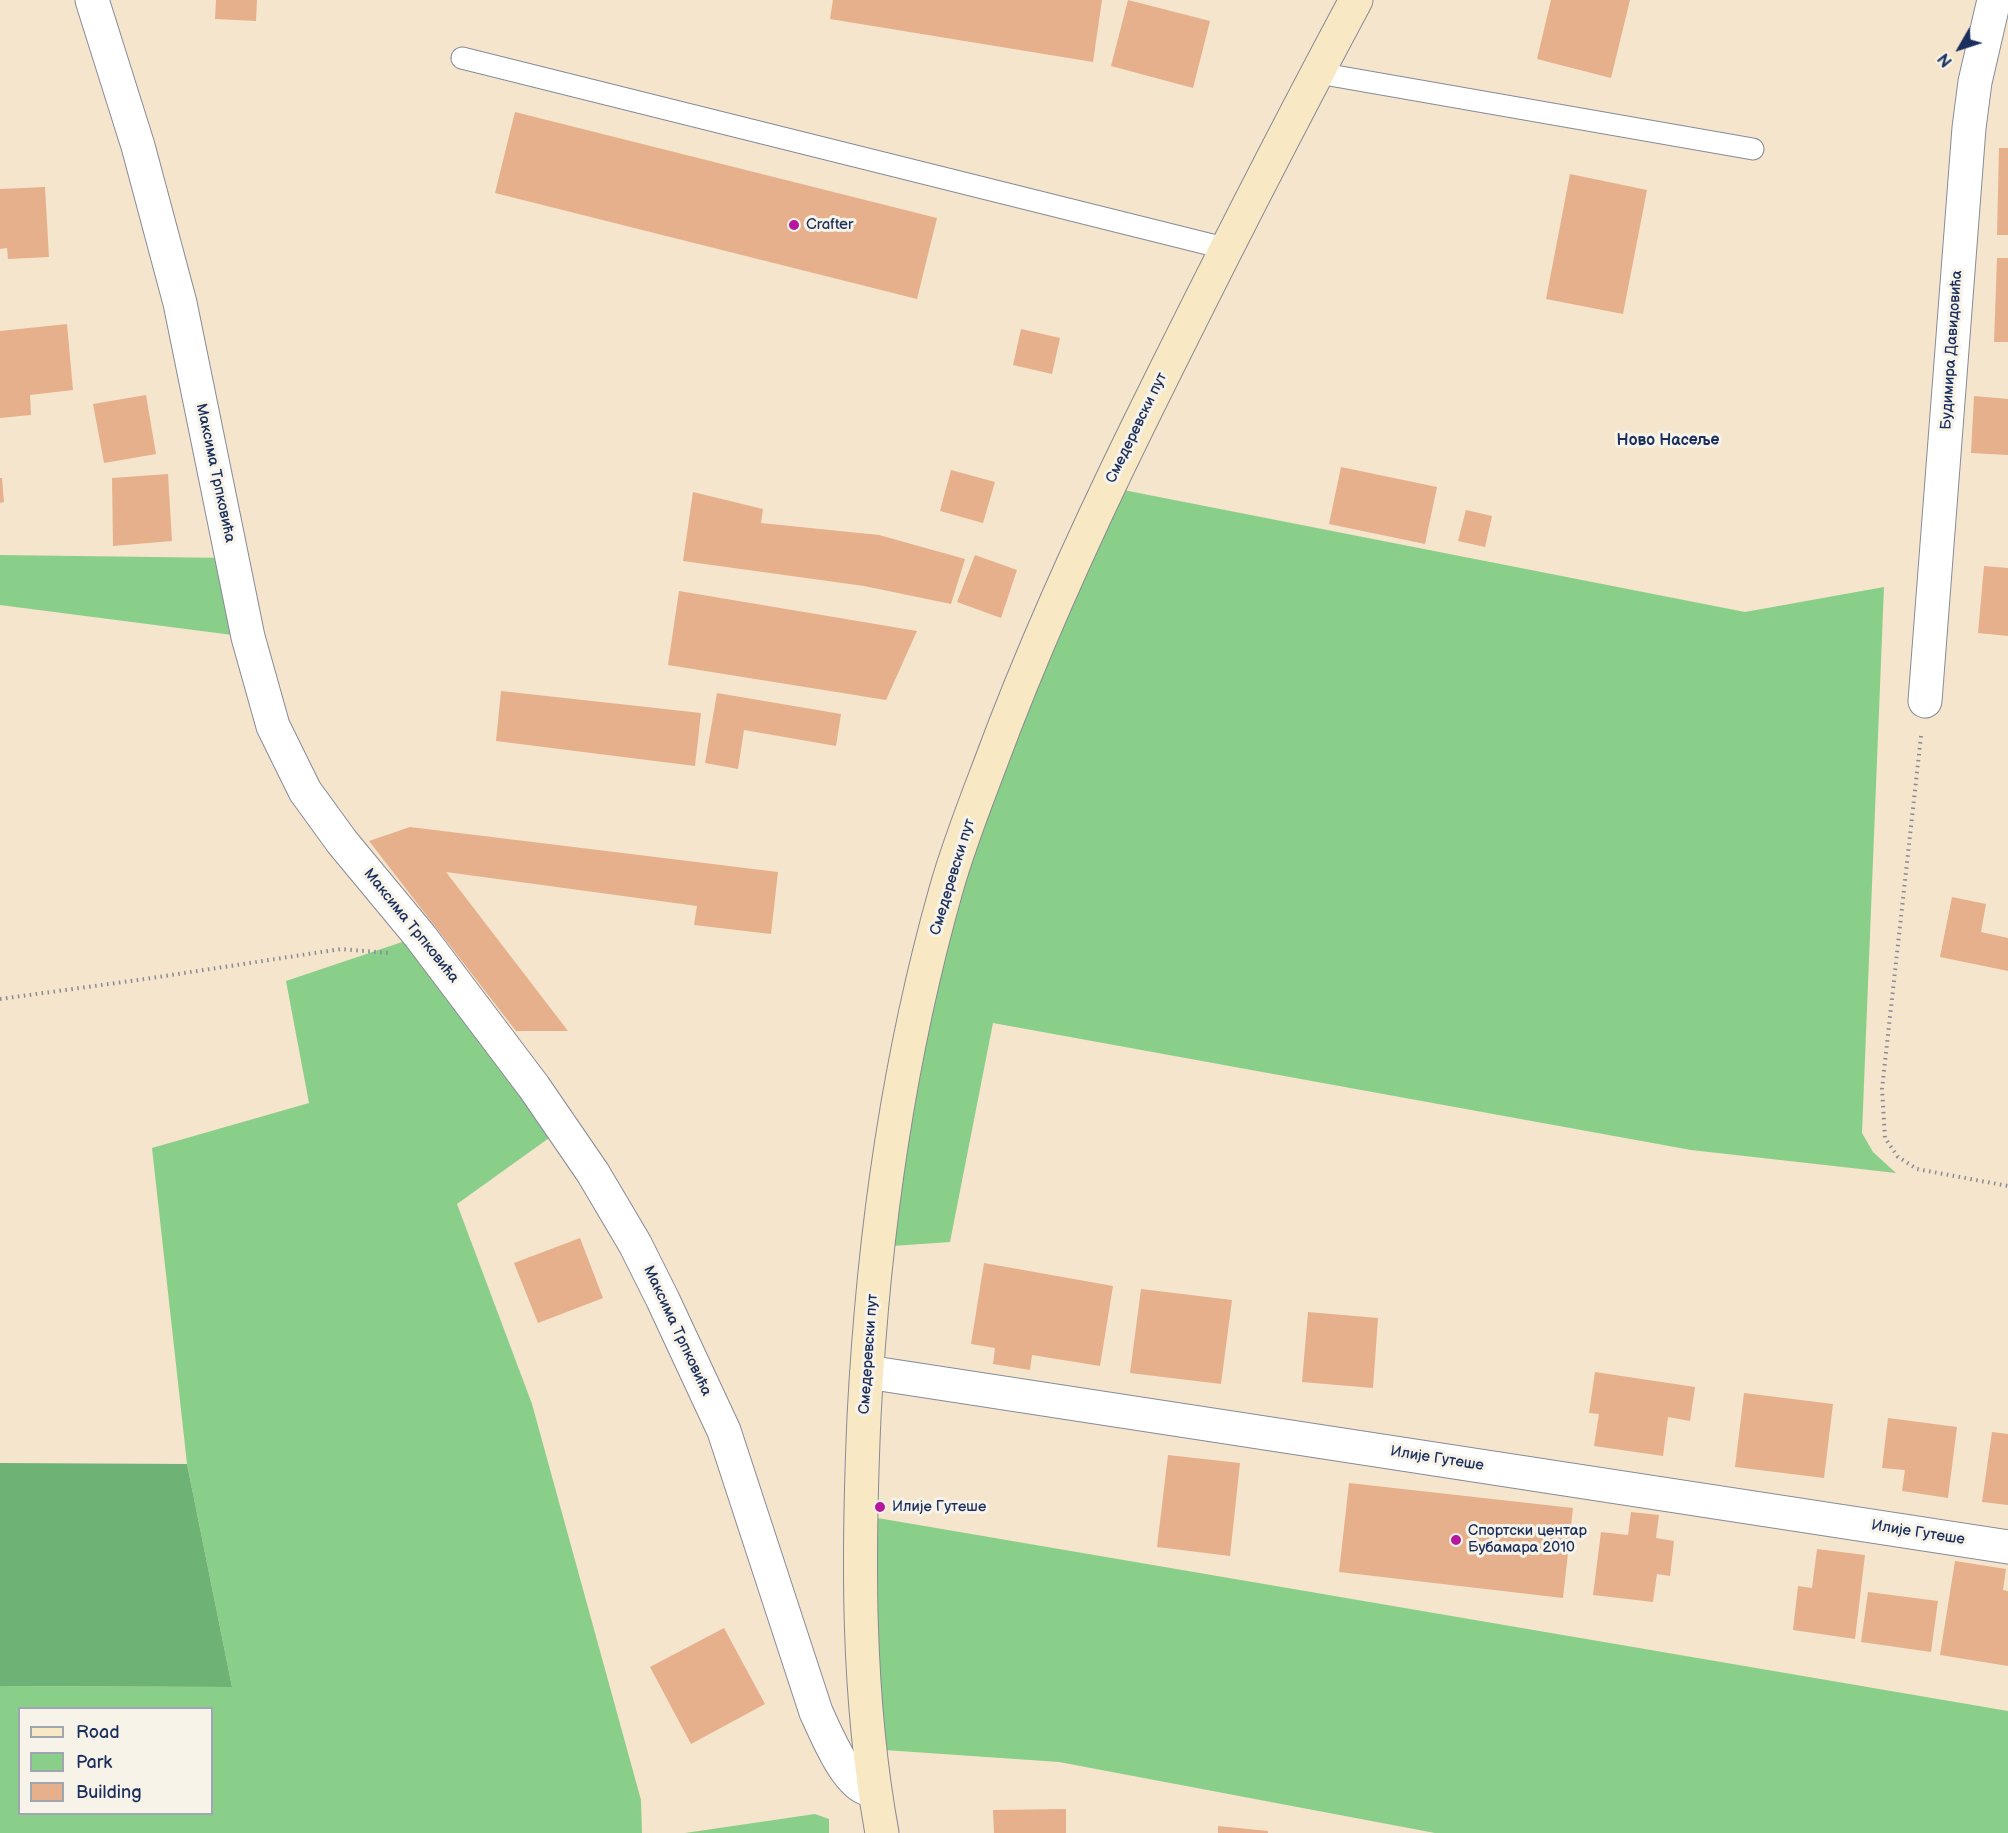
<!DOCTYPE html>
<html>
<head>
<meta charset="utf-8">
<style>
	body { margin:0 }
	#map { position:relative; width:2008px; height:1833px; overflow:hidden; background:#f5e5cd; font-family:"Balsamiq Sans",sans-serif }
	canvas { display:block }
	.legend { position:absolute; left:18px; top:1707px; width:195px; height:108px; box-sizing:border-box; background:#f7f3e8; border:2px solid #9fa5b1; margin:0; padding:8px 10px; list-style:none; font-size:18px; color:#1b2f5e }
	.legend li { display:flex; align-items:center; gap:12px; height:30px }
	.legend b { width:30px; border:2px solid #9fa5b1 }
	.north { position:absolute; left:1930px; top:18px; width:60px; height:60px; -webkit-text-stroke:4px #f7f3e8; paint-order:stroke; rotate:231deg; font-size:16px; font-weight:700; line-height:24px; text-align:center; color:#1b2f5e }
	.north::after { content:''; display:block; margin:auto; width:21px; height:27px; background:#1b2f5e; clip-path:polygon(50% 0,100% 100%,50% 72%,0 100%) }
</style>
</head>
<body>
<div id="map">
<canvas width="2008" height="1833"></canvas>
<ul class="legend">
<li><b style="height:8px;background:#f8e8c3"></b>Road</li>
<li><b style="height:16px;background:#8acf89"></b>Park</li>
<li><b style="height:16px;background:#e7b08c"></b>Building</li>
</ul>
<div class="north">N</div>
</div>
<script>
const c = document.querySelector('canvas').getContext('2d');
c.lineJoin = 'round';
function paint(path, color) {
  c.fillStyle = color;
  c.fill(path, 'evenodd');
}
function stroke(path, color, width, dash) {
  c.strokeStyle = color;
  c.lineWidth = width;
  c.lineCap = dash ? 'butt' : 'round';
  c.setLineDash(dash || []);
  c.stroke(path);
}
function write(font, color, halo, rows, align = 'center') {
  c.font = font + ' "Balsamiq Sans",sans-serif';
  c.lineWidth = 6;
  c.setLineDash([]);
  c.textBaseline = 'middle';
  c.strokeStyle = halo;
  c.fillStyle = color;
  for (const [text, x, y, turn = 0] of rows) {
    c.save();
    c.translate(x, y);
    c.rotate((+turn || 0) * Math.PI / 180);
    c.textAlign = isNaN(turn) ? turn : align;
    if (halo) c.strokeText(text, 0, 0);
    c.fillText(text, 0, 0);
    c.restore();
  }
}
const green = new Path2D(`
	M1108,487l637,125 139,-25 -22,546 11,19 23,21 -205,-23 -698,-127 -43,219 -72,5 93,-433z
	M0,555l232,3 16,79 -248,-32z
	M420,936l143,192 -106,76 75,200 109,396 1,33h-642v-147l232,1 -45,-223 -35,-316 157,-45 -23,-122zM20,1708h192v106h-192z
	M860,1515l1148,196v122h-573l-376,-71 -189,-13z
	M815,1814l14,5v14h-144z`);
const forest = new Path2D(`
	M0,1463l187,1 45,223 -232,-1z`);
const building = new Path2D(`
	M216,0h41l-1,21 -41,-2z
	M833,0h269l-9,62 -263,-43z
	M1128,0l82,21 -17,67 -82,-22z
	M1551,0h79l-19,78 -74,-19z
	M515,112l422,106 -20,81 -422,-106z
	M1999,148h9v87h-11z
	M1570,174l77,16 -24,124 -77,-15z
	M45,187l4,70 -41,2 -1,-11 -7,1v-60z
	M1997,258h11v84h-14z
	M67,324l6,66 -43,5 1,20 -31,3v-87z
	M1021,329l39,9 -8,36 -39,-9z
	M146,395l10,59 -52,9 -11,-59z
	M1974,396l34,3v56l-37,-2z
	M1341,467l96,20 -12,57 -96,-20z
	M951,470l44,12 -12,41 -43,-12z
	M168,474l4,67 -59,5 -1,-68z
	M0,478h2l2,24 -4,1z
	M693,492l70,17 -2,14 118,12 86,24 -14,45 -87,-18 -181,-25z
	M1466,510l26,6 -7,31 -27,-6z
	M975,555l42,15 -16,48 -44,-16z
	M1984,566l24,2v68l-30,-3z
	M679,591l238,40 -31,69 -218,-35z
	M501,691l200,22 -6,53 -199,-25z
	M717,693l124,21 -5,32 -92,-16 -6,39 -33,-6z
	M410,827l368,45 -7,62 -77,-9 3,-19 -251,-34 122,159h-52l-147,-190z
	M1952,897l34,7 -5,28 27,6v33l-68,-14z
	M580,1238l23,60 -65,25 -24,-60z
	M984,1263l129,23 -13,80 -68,-11 -2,15 -37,-6 2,-16 -24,-4z
	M1141,1289l91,11 -11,84 -91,-11z
	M1308,1312l70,6 -5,70 -71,-6z
	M1595,1372l100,15 -5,34 -22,-4 -5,39 -69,-10 5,-32 -10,-1z
	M1744,1393l89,11 -9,74 -89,-11z
	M1888,1418l69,9 -9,71 -46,-7 3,-21 -23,-2z
	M1992,1432l16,2v71l-26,-3z
	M1168,1455l72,8 -10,93 -73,-9z
	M1349,1483l224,25 -10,90 -224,-26z
	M1631,1512l28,3 -3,23 18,3 -4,35 -13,-2 -4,28 -60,-7 8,-63 27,3z
	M1817,1549l48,6 -10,84 -62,-9 5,-44 14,2z
	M1955,1561l51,8 -3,21 5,1v75l-68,-11z
	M1868,1592l70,9 -7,51 -70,-10z
	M724,1628l41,76 -74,40 -41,-77z
	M1066,1809v24h-72l-1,-23z
	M1218,1826l50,5v2h-50z`);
const path = new Path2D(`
	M1921,736l-39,353 3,49 13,19 19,12 91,17
	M0,999l145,-20 196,-30 48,4`);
const lane = new Path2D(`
	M462,58l766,191
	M1318,73l435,76`);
const street = new Path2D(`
	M92,0l46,146 42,157 68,334 25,89 32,65 37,51 78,94 114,151 59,86 42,71 28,56 61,131 92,281c9,19 28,67 49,76 3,1 6,1 9,1
	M1925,701l44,-573 6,-46 19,-82
	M867,1372l1141,175`);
const secondary = new Path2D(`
	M882,1833c-25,-137 -24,-277 -18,-416 9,-177 34,-357 82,-527 12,-43 29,-86 45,-128 43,-116 94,-228 148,-338 70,-142 142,-284 217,-424`);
const markers = [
	[794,225,6,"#b5179e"],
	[880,1507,6,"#b5179e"],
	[1456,1540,6,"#b5179e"]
];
const poiNames = [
	["Crafter",806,225],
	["Илије Гутеше",892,1507],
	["Спортски центар",1468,1531],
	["Бубамара 2010",1468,1548]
];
const streetNames = [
	["Будимира Давидовића",1952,350,-86],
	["Смедеревски пут",1137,428,-64],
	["Максима Трпковића",215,473,78],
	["Смедеревски пут",953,877,-73],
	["Максима Трпковића",411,926,51],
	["Максима Трпковића",677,1331,65],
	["Смедеревски пут",869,1354,-86],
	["Илије Гутеше",1437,1459,9],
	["Илије Гутеше",1918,1533,9]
];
const neighbourhoodNames = [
	["Ново Насеље",1668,441]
];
paint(green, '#8acf89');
paint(forest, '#6fb275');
paint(building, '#e7b08c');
stroke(lane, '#888a96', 23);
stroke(street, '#888a96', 35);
stroke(secondary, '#888a96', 35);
stroke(path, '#888a96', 4, [1.5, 4.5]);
stroke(lane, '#fff', 21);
stroke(street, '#fff', 33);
stroke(secondary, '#f8e8c3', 33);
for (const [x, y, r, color] of markers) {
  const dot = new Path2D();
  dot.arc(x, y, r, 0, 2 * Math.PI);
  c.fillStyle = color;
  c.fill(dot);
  stroke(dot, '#f7f3e8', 2);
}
write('15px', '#1b2f5e', '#f7f3e8', poiNames, 'left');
write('15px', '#1b2f5e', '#f7f3e8', streetNames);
write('bold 16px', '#1b2f5e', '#f7f3e8', neighbourhoodNames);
</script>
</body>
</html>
